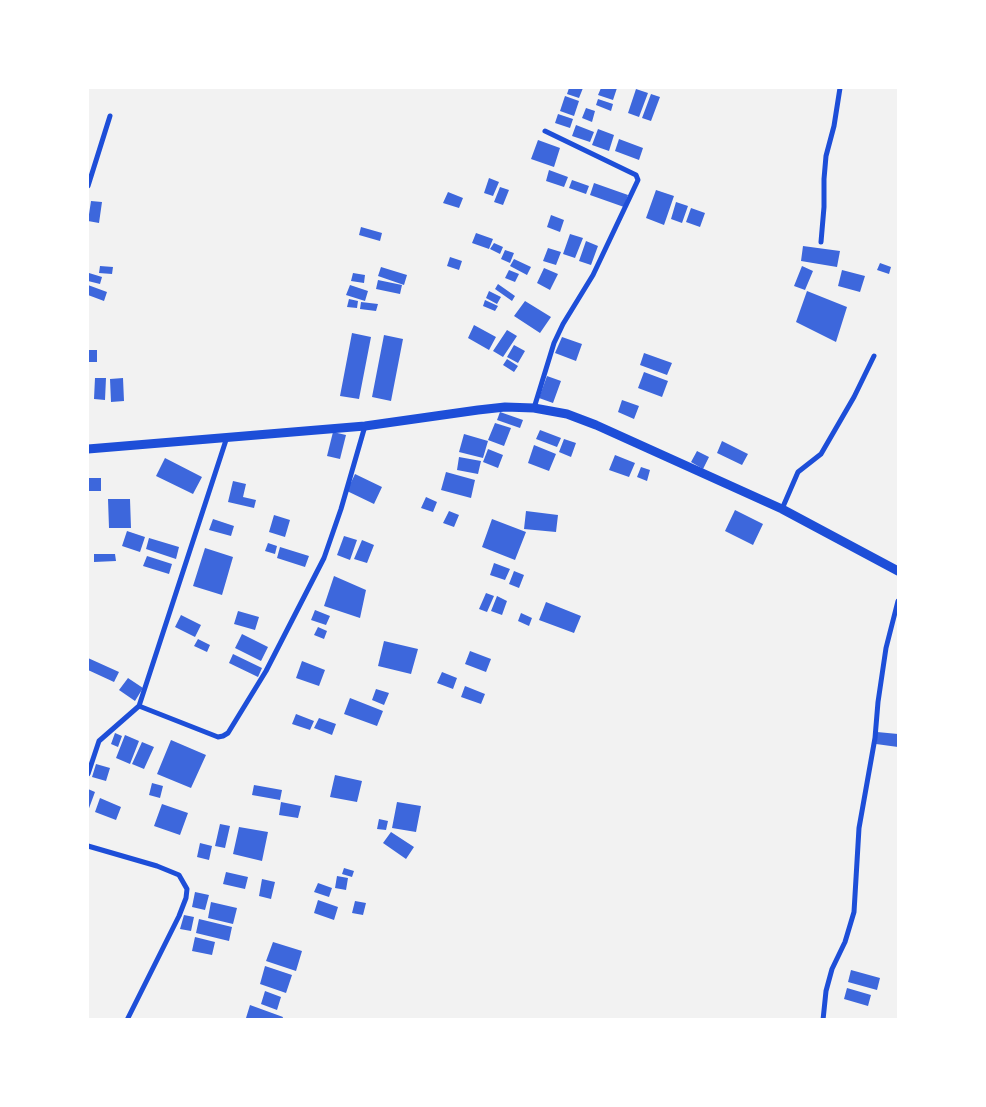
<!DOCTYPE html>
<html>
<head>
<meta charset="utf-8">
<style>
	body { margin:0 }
	#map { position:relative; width:986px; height:1107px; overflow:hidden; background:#f2f2f2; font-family:Signika,sans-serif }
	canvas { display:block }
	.frame { position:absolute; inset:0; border:89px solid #fff; pointer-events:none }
</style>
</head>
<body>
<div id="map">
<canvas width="986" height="1107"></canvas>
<div class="frame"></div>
</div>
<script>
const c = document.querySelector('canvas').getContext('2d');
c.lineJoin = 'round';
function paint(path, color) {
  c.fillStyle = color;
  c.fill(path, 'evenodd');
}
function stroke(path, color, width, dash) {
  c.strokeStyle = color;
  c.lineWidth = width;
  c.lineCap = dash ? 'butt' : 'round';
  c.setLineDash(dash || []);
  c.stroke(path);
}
const building = new Path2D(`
	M569,88h14l-4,10 -12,-4z
	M601,88h16l-4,12 -15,-5z
	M636,89l12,4 -9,24 -11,-4z
	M651,94l9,3 -9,24 -9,-3z
	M565,96l14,5 -5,15 -14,-5z
	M598,99l15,5 -2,7 -15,-6z
	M586,108l9,3 -3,11 -10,-4z
	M558,114l15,5 -3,9 -15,-5z
	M576,125l18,7 -4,10 -18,-6z
	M598,129l16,6 -5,16 -17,-6z
	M619,139l24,9 -4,12 -24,-9z
	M538,140l22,8 -6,19 -23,-8z
	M549,170l19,7 -4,10 -18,-6z
	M489,178l10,4 -6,14 -9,-3z
	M572,180l17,6 -3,8 -17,-6z
	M594,183l34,12 -4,12 -34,-12z
	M500,187l9,3 -6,15 -9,-3z
	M656,190l18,6 -10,29 -18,-7z
	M448,192l15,6 -4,10 -16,-5z
	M91,201l11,1 -3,21 -11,-2z
	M676,202l12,4 -6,17 -11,-4z
	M691,208l14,5 -5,14 -14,-5z
	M551,215l13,5 -4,12 -13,-5z
	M361,227l21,6 -2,8 -21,-6z
	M476,233l17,6 -4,10 -17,-6z
	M570,234l13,4 -8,20 -12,-4z
	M586,241l12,5 -7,19 -12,-4z
	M494,243l9,4 -3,7 -10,-5z
	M803,246l37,5 -3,16 -36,-6z
	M548,248l13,4 -5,13 -13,-4z
	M505,250l9,3 -4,10 -9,-4z
	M450,257l12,4 -3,9 -12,-4z
	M514,259l17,8 -4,8 -17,-9z
	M880,263l11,4 -2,7 -12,-4z
	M100,266l13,1 -1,7 -13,-1z
	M802,266l11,5 -8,19 -11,-4z
	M381,267l26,8 -3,10 -26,-9z
	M544,268l14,6 -8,16 -13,-7z
	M509,270l10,4 -4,8 -10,-4z
	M842,270l23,6 -5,16 -22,-6z
	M89,273l13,4 -2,7 -12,-3z
	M353,273l12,2 -1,8 -13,-2z
	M378,280l24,5 -2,9 -24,-5z
	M498,284l17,12 -3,5 -17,-12z
	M88,285l19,7 -3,9 -16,-6z
	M350,285l18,6 -3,10 -19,-6z
	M489,291l12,6 -4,7 -11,-6z
	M807,291l40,16 -11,35 -40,-20z
	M349,299l9,2 -1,7 -10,-1z
	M485,300l13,6 -3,5 -12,-5z
	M525,301l26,16 -11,16 -26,-17z
	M361,302l17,2 -2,7 -16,-2z
	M474,325l22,12 -7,13 -21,-12z
	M507,330l10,6 -14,21 -10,-6z
	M352,333l19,4 -12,62 -19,-3z
	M384,335l19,4 -12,62 -19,-4z
	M562,337l20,7 -6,17 -21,-8z
	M514,345l11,6 -7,12 -11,-6z
	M88,350h9v12h-9z
	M644,353l28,10 -5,12 -27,-10z
	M507,359l11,7 -4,6 -11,-7z
	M644,372l24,9 -6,16 -24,-9z
	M547,376l14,5 -8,22 -14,-5z
	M95,378h11l-1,22 -11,-1z
	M123,378l1,23 -13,1 -1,-23z
	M622,400l17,6 -5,13 -16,-7z
	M500,412l23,8 -3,8 -23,-8z
	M495,423l16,5 -7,18 -16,-6z
	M540,430l21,8 -4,9 -21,-8z
	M333,432l13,3 -6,24 -13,-3z
	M464,434l24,7 -5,17 -24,-6z
	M564,439l12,4 -5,14 -12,-5z
	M722,441l26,13 -6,11 -25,-12z
	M534,445l22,9 -7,17 -21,-8z
	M488,449l15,6 -5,13 -15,-6z
	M697,451l12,6 -6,12 -12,-7z
	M615,455l20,8 -6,14 -20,-7z
	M459,457l22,4 -3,13 -21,-4z
	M165,458l37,19 -9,17 -37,-18z
	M641,467l9,3 -3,11 -10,-4z
	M446,472l29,8 -4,18 -30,-8z
	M355,474l27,13 -8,17 -27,-13z
	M88,478h13v13h-13z
	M233,481l13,3 -3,13 13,3 -2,8 -26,-6z
	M426,497l11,5 -4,10 -12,-4z
	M108,499h22l1,29h-22z
	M735,510l28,14 -10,21 -28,-14z
	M449,511l10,4 -5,12 -11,-4z
	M526,511l32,4 -2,17 -32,-3z
	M274,515l16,5 -5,17 -16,-5z
	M213,519l21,7 -3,10 -22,-6z
	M492,519l34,13 -11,28 -33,-13z
	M127,531l18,6 -5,15 -18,-6z
	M344,536l13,4 -7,20 -13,-5z
	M149,538l30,9 -3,12 -30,-10z
	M362,540l12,5 -7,18 -13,-4z
	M268,543l9,3 -2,8 -10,-3z
	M280,547l29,9 -4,11 -28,-9z
	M205,548l28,9 -11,38 -29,-9z
	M94,554h21l1,7 -22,1z
	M147,556l25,8 -3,10 -26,-8z
	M494,563l16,6 -5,11 -15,-5z
	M514,571l10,4 -5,13 -10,-4z
	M334,576l32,14 -6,28 -36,-12z
	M486,593l8,3 -7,16 -8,-3z
	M497,596l10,5 -5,14 -11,-4z
	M546,602l35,14 -7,17 -35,-13z
	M315,610l15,6 -4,9 -15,-5z
	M238,611l21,6 -4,13 -21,-6z
	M521,613l11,5 -3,8 -11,-5z
	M181,615l20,10 -6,12 -20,-10z
	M318,627l9,4 -3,8 -10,-4z
	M242,634l26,13 -7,14 -26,-13z
	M198,639l12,6 -3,7 -13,-6z
	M384,641l34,8 -7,25 -33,-8z
	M470,651l21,8 -5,13 -21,-8z
	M233,654l29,14 -4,9 -29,-14z
	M88,658l31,14 -5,10 -26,-12z
	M302,661l23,9 -6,16 -23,-8z
	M442,672l15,6 -4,11 -16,-6z
	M128,678l15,10 -8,13 -16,-11z
	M465,686l20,8 -4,10 -20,-7z
	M376,689l13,4 -5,12 -12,-5z
	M350,698l33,13 -6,15 -33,-12z
	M296,714l18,7 -4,9 -18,-6z
	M319,718l17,6 -4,11 -18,-7z
	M877,732l21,2v13l-22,-3z
	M115,733l7,3 -4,11 -7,-3z
	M125,735l14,6 -9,23 -14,-6z
	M171,740l35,15 -15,33 -34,-14z
	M142,742l12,5 -10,22 -12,-5z
	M96,764l14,4 -4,13 -14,-4z
	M335,775l27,6 -5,21 -27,-5z
	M152,783l11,3 -3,12 -11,-3z
	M254,785l28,5 -2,10 -28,-5z
	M88,789l7,3 -7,19z
	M100,798l21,9 -5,13 -21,-8z
	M281,802l20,4 -3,12 -19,-3z
	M397,802l24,4 -5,26 -24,-4z
	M162,804l26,9 -8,22 -26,-9z
	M379,819l9,2 -2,9 -9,-1z
	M220,824l10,2 -5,22 -10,-2z
	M239,827l29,5 -6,29 -29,-7z
	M391,832l23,15 -8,12 -23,-16z
	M200,843l12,3 -3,14 -12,-3z
	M344,868l10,3 -2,6 -10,-3z
	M226,872l22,5 -3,12 -22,-5z
	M337,876l11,2 -2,12 -11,-2z
	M262,879l13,3 -4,17 -12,-3z
	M318,883l14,5 -3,9 -15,-5z
	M195,892l14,3 -4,15 -13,-3z
	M318,900l20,7 -4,13 -20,-7z
	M355,901l11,2 -3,12 -11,-2z
	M211,902l26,6 -4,16 -25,-6z
	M184,915l10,2 -3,14 -11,-2z
	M199,919l33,8 -3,14 -33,-8z
	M195,937l20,5 -3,13 -20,-4z
	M273,942l29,9 -6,20 -30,-10z
	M265,966l27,9 -6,18 -26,-9z
	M851,970l29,8 -3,12 -29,-8z
	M847,988l24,7 -3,11 -24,-7z
	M265,991l16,6 -4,13 -16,-6z
	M250,1005l33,12 -1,3h-30l-6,-2z`);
const minor = new Path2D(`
	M88,186l22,-70
	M821,242l3,-35v-28l2,-23 8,-30 6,-38
	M534,408l20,-65 9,-19 30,-49 45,-95 -2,-5 -91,-44
	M782,509l16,-37 23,-18 33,-57 20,-41
	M139,706l79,31 5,-1 5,-3 38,-62 58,-113 17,-49 24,-83
	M88,774l11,-33 40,-35 88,-269
	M88,846l69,20 22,9 8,14 -1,9 -7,18 -52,104
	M823,1020l3,-29 6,-22 13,-27 9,-30 5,-84 16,-90 3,-36 8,-54 12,-47`);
const tertiary = new Path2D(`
	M88,449l277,-23 113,-16 27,-3 29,1 33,6 29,11 186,84 116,62`);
paint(building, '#3d67dc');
stroke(minor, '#1d4ed8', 5);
stroke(tertiary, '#1d4ed8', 9);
</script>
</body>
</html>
